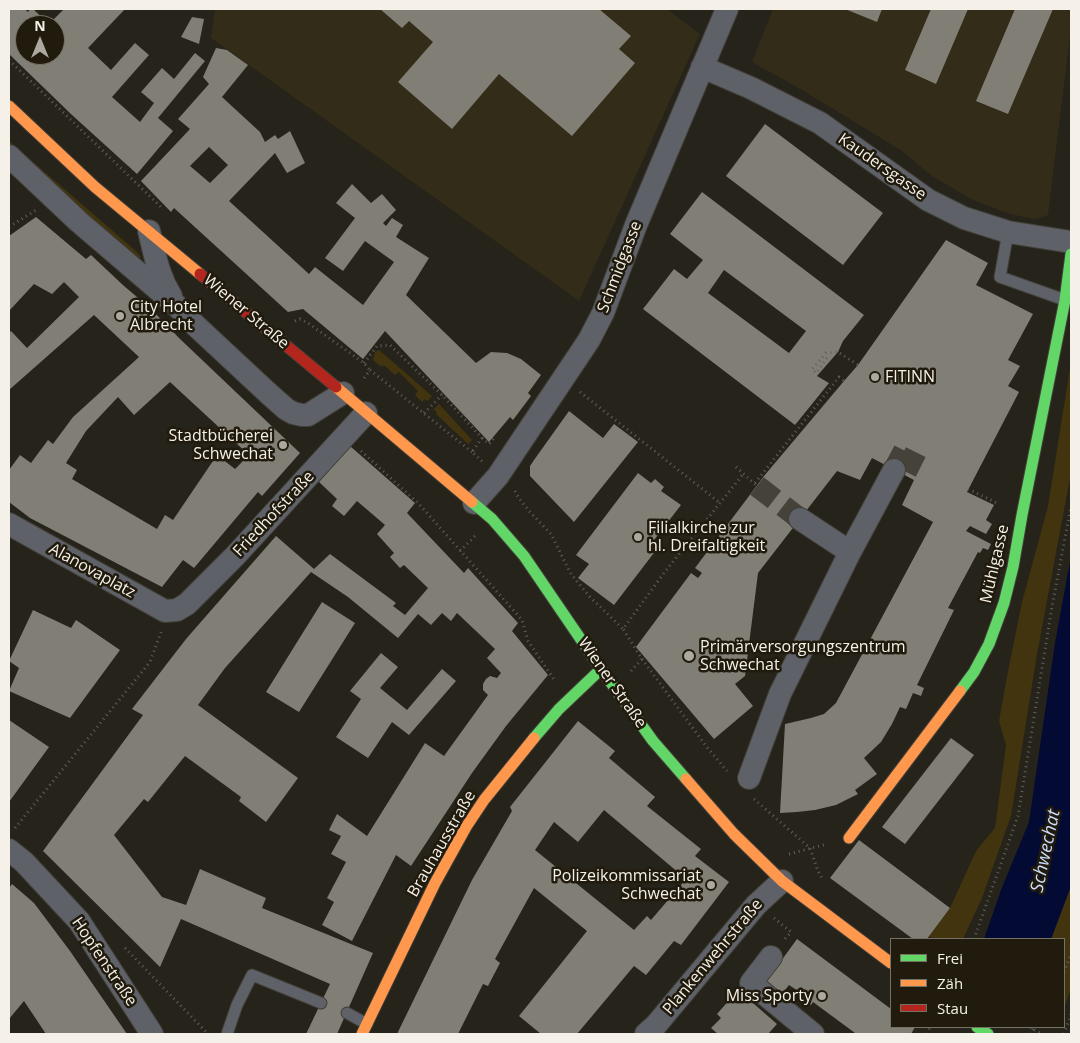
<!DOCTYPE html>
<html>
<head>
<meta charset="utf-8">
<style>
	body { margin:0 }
	#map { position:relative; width:1080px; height:1043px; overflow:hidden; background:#26231a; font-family:"Open Sans",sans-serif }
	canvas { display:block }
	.frame { position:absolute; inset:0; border:10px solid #f5f1e8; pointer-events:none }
	.legend { position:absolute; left:890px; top:938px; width:175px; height:90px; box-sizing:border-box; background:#211b0d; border:1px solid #767165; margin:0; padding:6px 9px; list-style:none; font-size:15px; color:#f5f1e8 }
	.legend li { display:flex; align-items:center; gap:10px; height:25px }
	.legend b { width:25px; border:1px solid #767165 }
	.north { position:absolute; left:15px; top:15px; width:50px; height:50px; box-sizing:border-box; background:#211b0d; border:1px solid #767165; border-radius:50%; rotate:0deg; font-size:14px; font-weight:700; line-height:20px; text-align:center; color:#f5f1e8 }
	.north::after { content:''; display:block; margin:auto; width:18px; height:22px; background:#ada9a0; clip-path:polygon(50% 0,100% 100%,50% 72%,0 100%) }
</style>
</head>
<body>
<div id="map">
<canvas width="1080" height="1043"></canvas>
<div class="frame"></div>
<ul class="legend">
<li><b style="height:6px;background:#63d668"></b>Frei</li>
<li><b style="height:6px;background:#ff974d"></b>Zäh</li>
<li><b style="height:6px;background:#b3261e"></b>Stau</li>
</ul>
<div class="north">N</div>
</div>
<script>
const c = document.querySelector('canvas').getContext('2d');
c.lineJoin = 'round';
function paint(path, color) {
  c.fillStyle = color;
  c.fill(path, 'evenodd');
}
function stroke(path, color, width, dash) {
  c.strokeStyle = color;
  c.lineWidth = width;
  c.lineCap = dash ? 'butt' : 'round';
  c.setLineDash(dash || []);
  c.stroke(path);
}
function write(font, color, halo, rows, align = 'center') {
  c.font = font + ' "Open Sans",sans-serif';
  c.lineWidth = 5;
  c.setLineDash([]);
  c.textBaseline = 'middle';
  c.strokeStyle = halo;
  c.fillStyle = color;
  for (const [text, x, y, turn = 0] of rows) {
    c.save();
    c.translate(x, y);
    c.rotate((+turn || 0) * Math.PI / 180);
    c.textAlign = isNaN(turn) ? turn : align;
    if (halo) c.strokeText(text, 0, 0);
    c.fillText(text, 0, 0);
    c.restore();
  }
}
const built = new Path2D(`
	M215,9h452l33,25 -121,267 -368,-263z
	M773,9h298v18l-23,188 -13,4 -25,-5 -37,-14 -41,-24 -30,-25 -44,-27 -56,-34 -50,-28z`);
const green = new Path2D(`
	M9,141l128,111 4,5 -5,4 -127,-113z
	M379,350l53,46 -4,5 -3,-2 -3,3 -7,-7 3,-4 -19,-19 -4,3 -10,-9h-5l-7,-6 2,-8z
	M1071,362v111l-34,181 -26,162 -29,82 -19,41h-31l-3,-3 21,-28 26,-57 19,-23 11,-83 -7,-24 10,-55 13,-64 26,-96z
	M439,404l33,36 -4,4 -32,-30 1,-2 -3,-2 -2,1z
	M1071,886v103l-7,19v-69h-13z`);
const water = new Path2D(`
	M1071,556v330l-20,53h-67l17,-49 28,-68 26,-179z`);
const pier = new Path2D(`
	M939,1027h72l-3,7h-73z`);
const building = new Path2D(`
	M9,9h16l3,3 2,-3h3l16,15 15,-15h61l-37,39 23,22 24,-27 14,12 -37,42 28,25 14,-19 -13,-11 21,-24 12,11 21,-26 10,8 -47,57 15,13 -36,43 -65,-59 -63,-61zM25,25h30v30h-30z
	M380,9h219l32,27 -12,13 16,14 -63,73 -73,-62 -47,55 -54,-47 35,-40 -24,-21 -7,7z
	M845,9h37l-5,13z
	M931,9h37l-32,75 -31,-14z
	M1015,9h38l-45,105 -32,-13z
	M192,17l12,2 -5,25 -18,-7z
	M216,48l11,2 21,15 -26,32 38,35 5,10 10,-7 3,4 12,-8 15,32 -18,10 -12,-20 -46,48 80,73 6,-7 48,38 31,-43 -29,-21 -22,30 -18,-13 30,-40 -19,-15 16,-19 19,19 11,-9 14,16 -13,13 3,3 6,-8 11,7 -7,12 33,21 -23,37 70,68 15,-11 16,1 14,6 20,16 -13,18 3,3 -18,24 -3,-3 -21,25 -104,-111 -22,28 -60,-50 -15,3 -114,-104 -3,4 -30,-31 49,-52 -12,-10 31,-35 -6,-7zM209,147l19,18 -18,18 -20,-17z
	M765,124l118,89 -40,52 -117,-89z
	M702,192l162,123 -21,26 -5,11 -21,24 12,7 -34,42 -152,-116 31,-40 13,10 16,-19 -33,-26zM724,270l82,61 -17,22 -81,-60z
	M36,217l50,42 5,-4 33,31 26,22 29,30 121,115 -38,43 -4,-4 -64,76 -11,-8 -21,27 -132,-69 -21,-16v-32l11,-15 11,8 17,-23 5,4 20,-27 66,-60 -45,-42 -85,75v-57l2,-2 16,17 52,-51 -15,-15 -12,12 -18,-10 -25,27v-75zM170,382l79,73 -14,14 -18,-14 -44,65 -8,-5 -8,14 -85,-50 5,-9 -11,-7 20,-32 32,-34 16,18z
	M946,240l42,23 -12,22 57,29 -25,46 12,6 -12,20 11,6 -52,100 27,13 -8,15 6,4 -6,10 -16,-8 -4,5 25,13 -3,6 -5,-2 -3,5 -2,-1 -30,56 6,2 -37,75 7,3 -3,8 -8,-3 -7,16 -6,-2 -8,17 -11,18 -17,16 13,16 -22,16 3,4 -22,11 -21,5 -18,2 -17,1 5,-89 26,-6 13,-4 12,-11 97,-181 -31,-17 12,-25 -42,-22 -12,22 -23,-9 -79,102 -13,103 -10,8 18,22 -39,33 -78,-92 55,-74 7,5 4,-5 -7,-5 69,-92 80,-95 14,-16z
	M569,411l34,27 11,-14 24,18 -64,80 -44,-46v-10l4,-6z
	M350,446l65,57 -8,10 57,60 4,-5 50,55 -6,8 36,44 -42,51 -34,47 -61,93 -15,-11 -44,86 -30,-16 12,-23 -7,-4 19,-36 -15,-8 10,-18 -12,-6 8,-16 30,22 58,-93 19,13 44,-61 -5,-5v-6l3,-5 4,-3 7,2 4,-5 -14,-15 8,-9 -38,-36 -6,8 -9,-8 -11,12 -13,-11 -20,24 -50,-41 -37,-25 -86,96 -27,37 100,73 -32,44 -27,-21 2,-4 -56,-41 -37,46 -4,-3 -30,36 48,62 24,8 14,-36 66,29 -4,10 111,45 -36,81h-31l24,-50 -149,-65 -21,48 -117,-116 100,-136 -11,-6 54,-70 90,-103 38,33 16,-15 66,49 -3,3 12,9 23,-27 -24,-23 -4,3 -10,-11 4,-4 -17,-19 8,-9 -28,-24 -13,15 -12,-10 5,-7 -18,-17z
	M638,473l13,10 4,-4 9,8 -3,4 20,14 -27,35 6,5 -46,60 -36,-27 11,-14 -13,-9z
	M322,602l33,21 -56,89 -33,-20z
	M33,610l38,18 5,-8 44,30 -50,68 -61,-27 10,-23 -10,-7z
	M381,653l17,14 -18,21 27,22 35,-41 14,12 -47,54 -17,-13 -24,36 -32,-21 25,-38 -11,-8z
	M9,720l40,27 -40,55z
	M578,721l37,30 -6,7 46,39 -8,9 54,43 -6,7 34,26 -48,63 -7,-4 -28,34 -12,-9 -57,68h-36l-22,-18 68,-85 -53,-43 -39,71 5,4 -12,23 -5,-2 -25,50h-61l75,-154 40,-69 -2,-4zM604,810l82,69 -35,41 -4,-4 -13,14 -99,-80 19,-28 24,20z
	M951,738l23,17 -69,89 -23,-17z
	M859,840l91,68 -23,31h-14l-83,-61z
	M12,884l22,19 36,48 57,83h-81l-22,-33 -15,18v-131z
	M797,939l94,70v18h24l-4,7h-57l1,-1 -42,-31 -2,3 -15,-11 2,-3 -9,-6 -8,10 -16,-12z
	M738,990l39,34 -9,10h-50l-7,-6 10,-10 -4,-4z`);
const streetTunnel = new Path2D(`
	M901,457l20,10
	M894,470l12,-23
	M757,486l43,33`);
const path = new Path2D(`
	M9,60l153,148
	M9,227l27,-17
	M295,321l5,-2 8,4 56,40 6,7
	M827,358l-11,15 -4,-4 14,-16 12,-1 20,13
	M364,363l13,-17 13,-1 52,50 40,43 -10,14 11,10
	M364,378l6,-8 102,82
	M580,392l140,111
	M424,413l18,-18
	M482,438l7,6 6,-7
	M361,451l57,52 104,117 6,21 27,40
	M736,467l21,19
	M755,483l84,-106 5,4
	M968,489l31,15
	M515,491l3,6 12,15 21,22 20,40 19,23 33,32
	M460,551l15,-15
	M642,659l64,87 21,25
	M631,671l11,-12 -19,-30 41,-56 80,-100
	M754,799l56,49 8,23 5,9
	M15,828l135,-166 11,-30
	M789,854l38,-10
	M774,918l17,14 -8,9
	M974,939l44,-123 34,-209 19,-101
	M125,948l83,86
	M1064,972l7,-18
	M927,1034l3,-7
	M1030,1034l4,-7
	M1064,1034l7,-20`);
const lane = new Path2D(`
	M1008,232l-8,45 65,23
	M347,1013l20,11
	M227,1034l10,-29 15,-30 69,28`);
const street = new Path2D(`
	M702,67l49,21 69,35 108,77 36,18 44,14 63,10
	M9,156l70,66 97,83 19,20 73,68 18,16 7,4 9,2h6l35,-22
	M149,231c6,24 9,44 22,65
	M474,503l24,-27 91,-136 14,-27 33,-88 91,-216
	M800,519l50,33
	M9,524l156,87 12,-1 10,-6 48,-48 131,-143
	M749,778l31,-84 70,-142 44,-82
	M9,850l15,12 55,59 73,113
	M771,957l-20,26 62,51
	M646,1034l10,-9 100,-120 26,-24`);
const fast = new Path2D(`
	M472,502l20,17 32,37 77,113 52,72 33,38
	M960,691l14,-19 15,-28 15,-41 9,-36 9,-52 43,-215 6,-46
	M534,738l25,-29 42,-40
	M977,1027l11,7`);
const slow = new Path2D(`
	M9,106l86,81 105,87
	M336,387l136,115
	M686,779l48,55 48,47 109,82
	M849,838l111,-147
	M362,1034l73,-151 31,-56 18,-27 50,-62`);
const jam = new Path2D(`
	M200,274l136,113`);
const pathBridge = new Path2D(`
	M1030,1027l11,7`);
const markers = [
	[120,316,5,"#ada9a0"],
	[875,377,5,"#ada9a0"],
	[283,445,5,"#ada9a0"],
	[638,537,5,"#ada9a0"],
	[689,656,6,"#ada9a0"],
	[711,885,5,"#ada9a0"],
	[822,996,5,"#ada9a0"]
];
const streetNames = [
	["Kaudersgasse",882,167,35],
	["Schmidgasse",620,267,-69],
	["Wiener Straße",246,312,40],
	["Friedhofstraße",274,514,-47],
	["Mühlgasse",995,564,-77],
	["Alanovaplatz",92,571,29],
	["Wiener Straße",612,683,55],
	["Brauhausstraße",442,844,-60],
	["Plankenwehrstraße",713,957,-50],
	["Hopfenstraße",104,962,56]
];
const poiNames = [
	["City Hotel",130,307],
	["Albrecht",130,325],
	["FITINN",885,377],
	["Stadtbücherei",273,436,"right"],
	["Schwechat",273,454,"right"],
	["Filialkirche zur",648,528],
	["hl. Dreifaltigkeit",648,546],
	["Primärversorgungszentrum",700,647],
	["Schwechat",700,665],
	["Polizeikommissariat",701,876,"right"],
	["Schwechat",701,894,"right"],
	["Miss Sporty",812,996,"right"]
];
const waterNames = [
	["Schwechat",1046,851,-78]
];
paint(built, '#332c18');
paint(green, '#41340f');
paint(water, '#030a34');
paint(pier, '#26231a');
paint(building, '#817e76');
stroke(streetTunnel, '#454239', 22, [22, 11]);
stroke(lane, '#423f38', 13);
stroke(street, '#423f38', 24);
stroke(fast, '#423f38', 13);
stroke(slow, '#423f38', 13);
stroke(jam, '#423f38', 13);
stroke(path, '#5f6061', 3, [1, 4]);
stroke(lane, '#5e6167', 11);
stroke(street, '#5e6167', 22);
stroke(fast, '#63d668', 11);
stroke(slow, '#ff974d', 11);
stroke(jam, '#b3261e', 11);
stroke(pathBridge, '#5f6061', 3, [1, 4]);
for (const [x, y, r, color] of markers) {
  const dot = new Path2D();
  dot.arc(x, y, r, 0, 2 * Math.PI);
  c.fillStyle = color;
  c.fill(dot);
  stroke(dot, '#211b0d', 2);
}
write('16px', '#f5f1e8', '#211b0d', streetNames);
write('16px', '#f5f1e8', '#211b0d', poiNames, 'left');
write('italic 18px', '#ccddfe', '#211b0d', waterNames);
</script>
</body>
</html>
